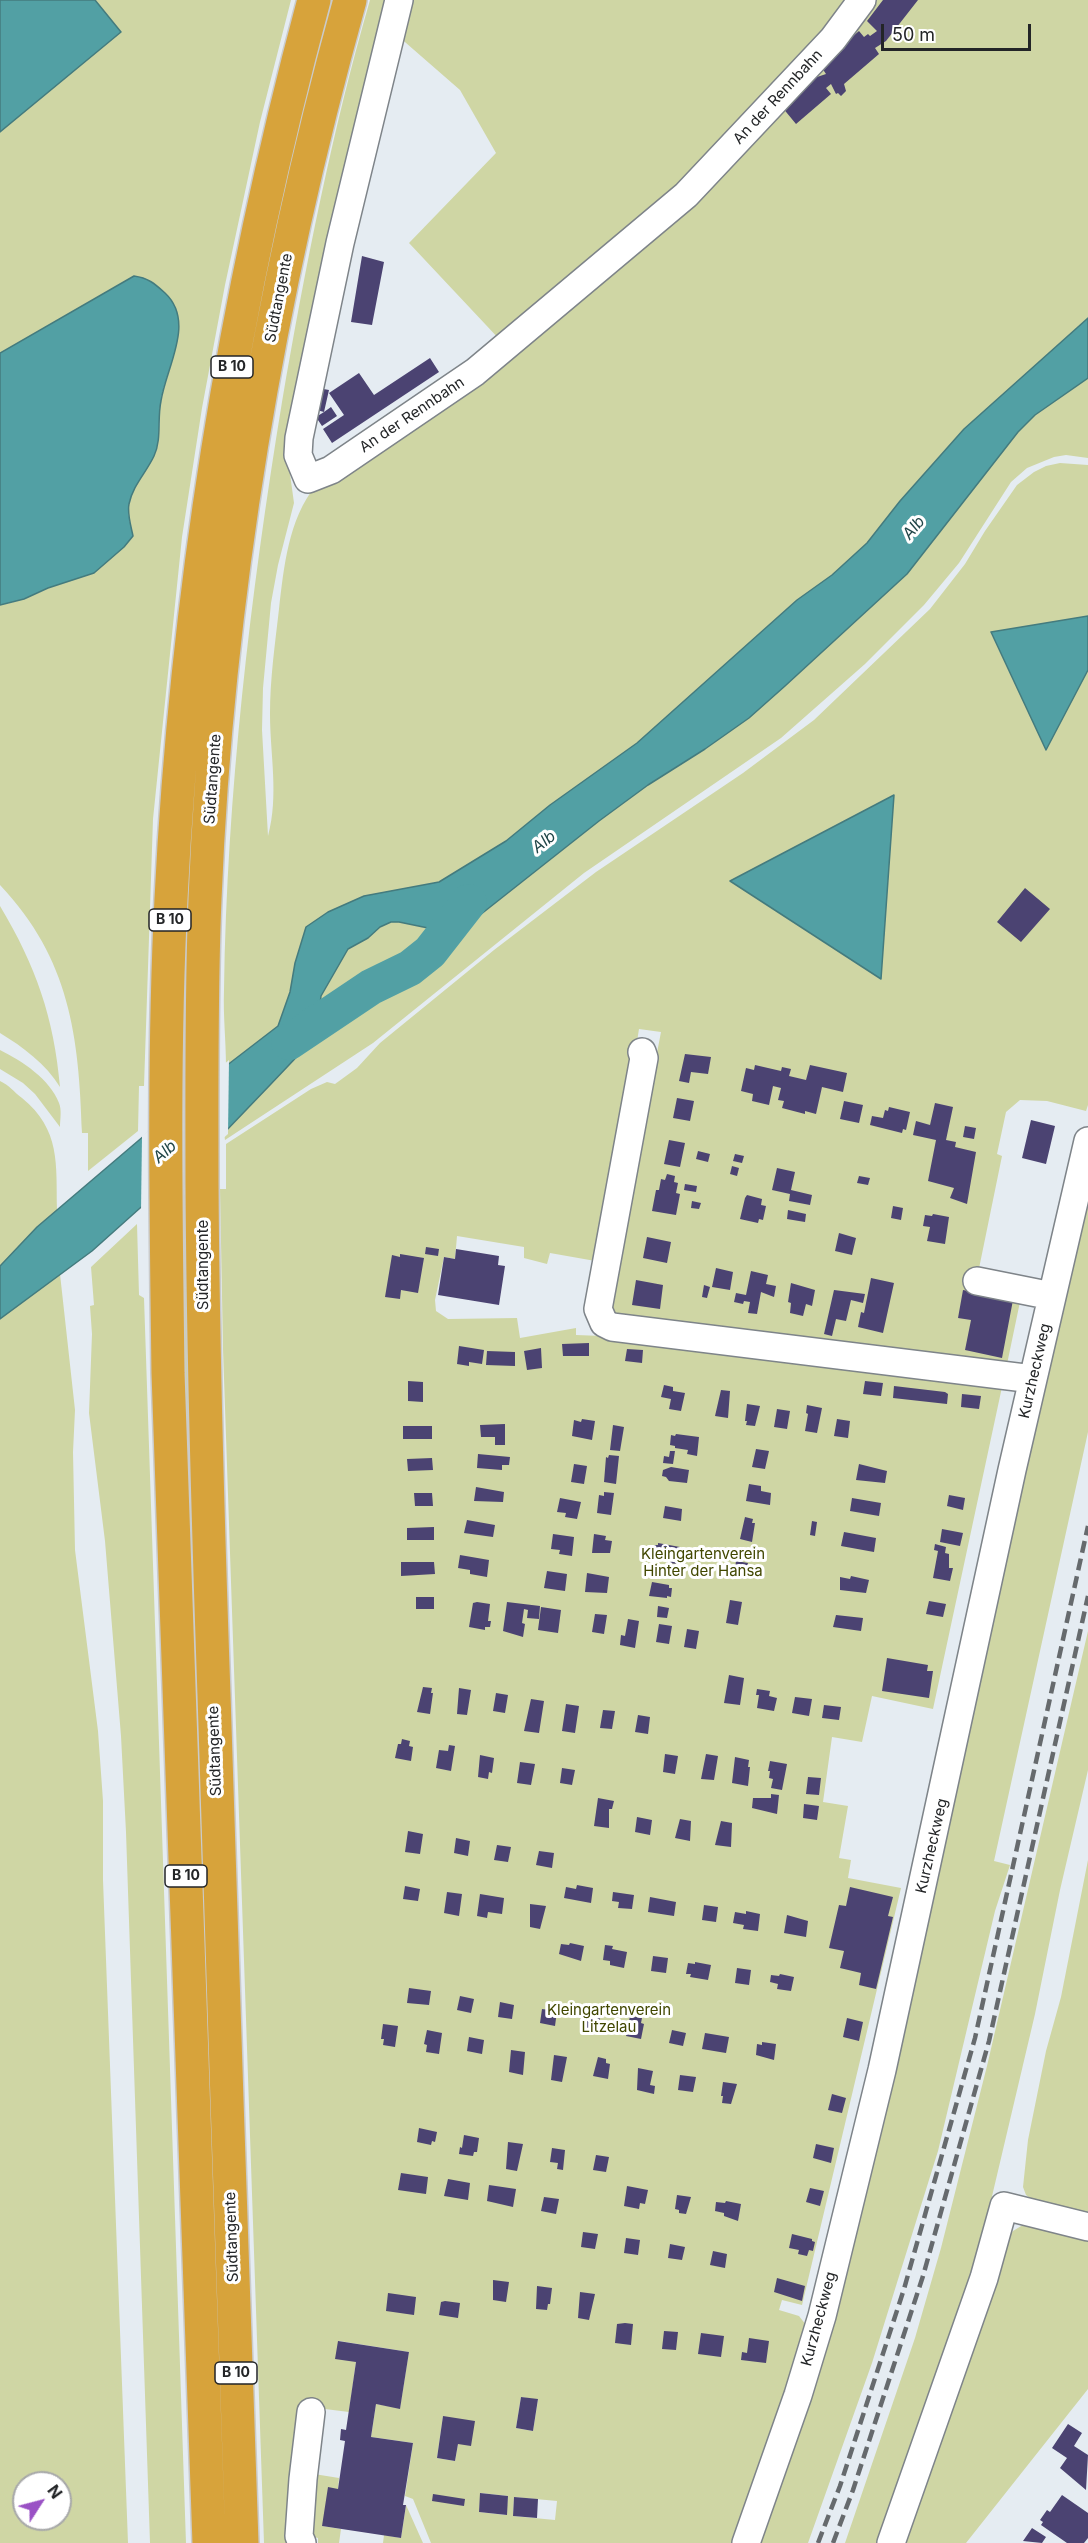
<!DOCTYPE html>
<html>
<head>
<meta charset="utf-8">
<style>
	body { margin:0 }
	#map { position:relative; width:1088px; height:2543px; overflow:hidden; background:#e5ecf2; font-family:Inter,sans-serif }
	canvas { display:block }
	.north { position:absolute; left:12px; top:2471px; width:60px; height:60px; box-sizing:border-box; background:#fff; border:2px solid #a7a8a9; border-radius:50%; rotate:54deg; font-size:16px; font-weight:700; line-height:24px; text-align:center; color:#232527 }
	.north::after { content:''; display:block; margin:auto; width:21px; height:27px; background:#9a51c5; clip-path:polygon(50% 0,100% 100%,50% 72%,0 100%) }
	.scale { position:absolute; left:881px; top:24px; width:150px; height:27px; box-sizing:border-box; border:3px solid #232527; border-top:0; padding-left:8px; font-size:18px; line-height:21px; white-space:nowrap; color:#232527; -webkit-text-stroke:4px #fff; paint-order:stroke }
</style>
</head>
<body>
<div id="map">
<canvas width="1088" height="2543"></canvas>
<div class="north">N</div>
<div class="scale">50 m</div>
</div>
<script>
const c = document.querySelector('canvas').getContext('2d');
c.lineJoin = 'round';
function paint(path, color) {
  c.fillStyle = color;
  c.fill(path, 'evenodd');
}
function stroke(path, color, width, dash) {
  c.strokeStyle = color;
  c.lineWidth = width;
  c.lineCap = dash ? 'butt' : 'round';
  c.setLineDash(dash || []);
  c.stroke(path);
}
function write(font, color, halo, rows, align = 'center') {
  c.font = font + ' Inter,sans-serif';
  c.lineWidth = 6;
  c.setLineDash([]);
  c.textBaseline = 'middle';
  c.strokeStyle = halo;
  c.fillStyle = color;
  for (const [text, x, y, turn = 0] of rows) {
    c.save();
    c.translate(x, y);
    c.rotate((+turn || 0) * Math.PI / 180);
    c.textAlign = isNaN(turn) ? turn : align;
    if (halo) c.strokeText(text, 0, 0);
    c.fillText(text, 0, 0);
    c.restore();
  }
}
const green = new Path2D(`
	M0,0h291l-31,122 -35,163 -23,123 -20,129 -29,282 -9,267h-5l-1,45 -50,40v-38h-6c-3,-97 -12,-174 -82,-248v-280c48,-8 91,-44 132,-69l-4,-28 5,-20 22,-34 5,-30v-21l7,-27 -33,-100 -134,77z
	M370,0h19l-96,460 -3,14 4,29 -16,62 -7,38 -8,85 -1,42 6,106c11,-41 2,-81 2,-122 0,-35 5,-70 9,-105 5,-42 9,-89 37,-124l217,-154 333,-331h222v318l-124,111 -64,72 -33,42 -35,32 -35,25 -160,143 -87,62 -44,36 -67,41 -75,14 -36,16 -21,15 -24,91 -5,8 -52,40c0,-25 -3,-51 -2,-76 3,-197 26,-393 58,-588 23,-134 50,-271 88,-402z
	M405,0h448l-173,190 -179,151 -92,-98 87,-90 -36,-63 -62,-54z
	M1088,378v80l-22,-3 -12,2 -27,11 -16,14 -52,81 -35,42 -59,59 -84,74 -197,135 -211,170 -148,97 -1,-7 83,-87 14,-39v-11l27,-47 20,-11 12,-11 11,-5h8l29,6 10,5v8l4,4 157,-124 49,-36 57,-36 43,-31 37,-32 122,-112 111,-142 17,-17z
	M1060,463l28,2v151l-97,17 55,116 42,-79v435l-2,6 -39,-10 -27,-1 -14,12 -9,42 5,2 -27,132 46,9 -15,72 -399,-57 54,-280 -22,-3 -38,233 -51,-9 -3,11 -23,-6v-11l-67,-11 -2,23 -11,-2 -9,43 1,11 12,8 69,-1 3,20 56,-10v7l26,1 400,51 -69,322 -61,-13 -10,46 -30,-5 -9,65 25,4 -9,52 12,2 -3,18 53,10 -99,417 -20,-5 -3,10 20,6 7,9 -21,78 -50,140h-304l-18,-44 -8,-3 8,-53 -42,-6 5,-33 24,4 9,-56 -70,-11 17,21 -7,50 -32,-4 -24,135h-29l-41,-1194 -3,-160h6v-45l85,-55 16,-7 8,2 22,-16 23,-25 114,-93 102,-78 147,-99 71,-53 116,-111 35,-45 20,-33 32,-46 17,-13 12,-6zM521,2397l17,3 -5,31 -17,-3zM443,2416l15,28 -3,17 -18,-3zM481,2493l27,3 -2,19 -27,-3zM514,2497l43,4 -2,19 -42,-4z
	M0,906c36,60 54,112 60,181 -14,-23 -37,-40 -60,-54z
	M0,1050c22,11 50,29 59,53 3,7 1,17 1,24l-25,-33 -12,-11 -23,-14z
	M0,1081c9,4 14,11 22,17 39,32 34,66 35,112l-31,30 20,44 14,-10 15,136 -2,42 2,98 23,181 5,70v79l25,663h-128zM24,2483h36v36h-36z
	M1088,1192v240l-94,429 16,4 -15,46 -57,240 -66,212 -64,180h-47l42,-120 40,-140 43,-171 157,-730z
	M185,1194l8,357 -1,55 -15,-405z
	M137,1224l2,71 5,3 42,1245h-36l-24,-711 -5,-96 -16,-195 -16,-128 3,-79 -2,-28 4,-1 -3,-38z
	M1088,1631v139l-28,120 -25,124 -46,195 3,9 -111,325h-36l70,-205 26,-90 46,-182z
	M1088,1860v359l-54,-18 -8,-6 -3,-8 5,-47 18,-89 15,-54z
	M1031,2220l57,14v155l-122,154h-66l104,-298 9,-14z
	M314,2474l25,4 -1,11 -16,37 19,3 -2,14h-21v-5l-15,-3z
	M406,2505l17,38h-40l1,-8 17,3z`);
const water = new Path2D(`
	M0,0h95l26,32 -121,100z
	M134,276c14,2 20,7 31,17 31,29 1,74 -4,108 -4,18 1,38 -7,55 -8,17 -21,29 -25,48 -2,10 2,22 4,32l-9,11 -30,26 -46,15 -24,11 -24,6v-252z
	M1088,318v60l-53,37 -17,17 -111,142 -122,112 -36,32 -44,31 -57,36 -49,36 -157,124 -4,-4 -1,-8 -9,-5 -29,-6h-8l-11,5 -12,11 -20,11 -27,47 -3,28 -11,22 -37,39 -46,48 -132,118 -92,68v-53l37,-39 189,-161 52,-40 12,-34 5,-29 11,-36 22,-15 36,-16 75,-14 67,-41 44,-36 87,-62 160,-143 35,-25 35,-32 33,-42 64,-72z
	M1088,616v54l-42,80 -55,-118z
	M894,795l-13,184 -151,-98z`);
const pier = new Path2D(`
	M229,1060l-1,74 -87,77 1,-75z`);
const river = new Path2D(`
	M289,1042l82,-55 39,-19 20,-16 39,-50`);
const building = new Path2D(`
	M883,0h35l-32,41 -11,7 4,6 -35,30 2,7 -5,5 -3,-3 -2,1 -5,-10 -5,4 5,6 -35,30 -14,-17 35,-30 9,-3 -4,-6 1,-6 36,-31 5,6 4,-3 2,2 7,-5 -10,-10z
	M362,256l22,6 -12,63 -21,-3z
	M430,358l9,14 -107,71 -9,-14 21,-14 -15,-22 30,-20 15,22z
	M318,388l11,2 -5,22 7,-5 6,9 -15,10 -6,-9 8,-5 -11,-3z
	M1025,888l25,21 -29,33 -24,-20z
	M685,1054l26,3 -3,17 -17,-2 -2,11 -10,-2z
	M755,1065l26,6 1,-4 9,2 -2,7 17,4 4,-15 37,8 -4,19 -21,-5 -6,27 -11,-3v3l-23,-6 2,-7 -6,-1 3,-12 -8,-2 -4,19 -17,-4 1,-7 -12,-3 5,-23 8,2z
	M677,1098l17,3 -4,20 -17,-3z
	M844,1101l19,4 -4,18 -19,-4z
	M935,1103l18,4 -7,33 10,2 -1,5 21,5 -9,52 -17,-6 4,-10 -26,-7 8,-41 -23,-5 3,-14 14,4z
	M889,1107l21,5 -4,18 -3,-1 -1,4 -32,-8 2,-9 11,2 2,-8 3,1z
	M1031,1120l24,6 -9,38 -24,-6z
	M965,1126l11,2 -2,11 -11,-2z
	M669,1140l16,3 -5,24 -16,-3z
	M698,1151l12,3 -2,8 -12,-3z
	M735,1154l9,2 -2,7 -9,-2z
	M732,1166l7,2 -2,8 -7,-2z
	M777,1168l18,4 -4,18 21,5 -2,10 -21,-4 1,-7 -18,-4z
	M667,1174l8,2 -1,6 4,1 -2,10 4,1 -4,21 -24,-4 4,-21h3l2,-11 4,1z
	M859,1176l11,2 -2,7 -11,-2z
	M685,1184l12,2 -1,6 -12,-2z
	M747,1195l15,4 -1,6 5,1 -3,14 -4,-1 -1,4 -18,-4 5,-21z
	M692,1201l9,2 -2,6 -8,-1z
	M893,1206l10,2 -2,12 -10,-2z
	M788,1210l18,4 -1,8 -18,-3z
	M933,1214l16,3 -4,27 -18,-3 3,-14 -7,-1 2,-11 7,1z
	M839,1233l17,5 -4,17 -17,-4z
	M647,1237l24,5 -4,21 -24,-5z
	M426,1247l13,2 -1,7 -13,-2z
	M456,1249l43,7 -1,9 7,1 -6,39 -61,-10 6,-38 11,2z
	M400,1254l24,4 -6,35 -17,-3 -1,9 -15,-2 7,-42 8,2z
	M716,1268l17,4 -3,18 -18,-3z
	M751,1271l17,4 -2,9 10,2 -2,11 -13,-5 -4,22 -9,-1 2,-11 -6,-1 -1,3 -9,-2 2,-9 10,2z
	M871,1278l23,5 -11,50 -25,-6 3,-15 3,1z
	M636,1280l27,5 -3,24 -28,-4z
	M791,1283l24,7 -3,16 -6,-2 -3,12 -13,-3 1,-10 -3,-1z
	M704,1285l6,2 -3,11 -5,-1z
	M834,1290l31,4 -2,9 -12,-3 -5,21 -10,-2 -4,17 -8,-2z
	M963,1290l50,10 -11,58 -37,-8 6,-30 -13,-2z
	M589,1343v13h-26l-1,-12z
	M459,1346l25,4 -2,14 -13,-2v4l-12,-2z
	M541,1348l1,20 -15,2 -3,-19z
	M627,1349l16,1 -1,13 -17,-2z
	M487,1351l28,1v14l-29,-1z
	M408,1381l15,1v20l-15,-1z
	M865,1381l18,2 -2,13 -18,-2z
	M664,1385l9,2v4l12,2 -4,18 -12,-2 2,-10 -10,-2z
	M894,1386l51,6 3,2 -1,10 -54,-6z
	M721,1390l9,1 -2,27 -13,-2z
	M962,1394l19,2 -2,13 -18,-2z
	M747,1404l13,2 -5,20 -9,-1 1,-4h-2z
	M807,1405l15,3 -5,25 -12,-2 3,-17 -2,-1z
	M777,1409l13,2 -3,18 -13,-2z
	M582,1419l13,2 -3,19 -20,-4 2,-16 7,2z
	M837,1419l13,2 -2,17 -14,-2z
	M505,1424v21h-10v-8h-14l-1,-12z
	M613,1425l11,2 -4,24 -10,-1z
	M403,1426h29v13h-29z
	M676,1434l23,3 -2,19 -10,-2 1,-4 -13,-2v-2l-5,-1 1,-10 4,1z
	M756,1449l13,2 -4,18 -13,-2z
	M670,1451h5l-2,13 -10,-1 1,-7 5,1z
	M478,1454l32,3 -1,8h-7v5l-25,-2z
	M609,1455l10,1 -3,28 -12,-2 2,-25 2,1z
	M432,1458l1,12 -25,1 -1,-12z
	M574,1464l13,2 -3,18 -13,-2z
	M859,1464l28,7 -2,12 -29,-3z
	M671,1467l18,3 -2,13 -18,-2 -3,-4 -4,-1 1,-6z
	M749,1484l12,2v5l10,2 -1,12 -24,-4z
	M476,1487l28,5 -1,10 -29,-1z
	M604,1492l10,1 -3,22 -14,-2 2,-18 5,1z
	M414,1493h18l1,13h-18z
	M949,1495l16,3 -2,12 -16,-4z
	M560,1498l21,4 -4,17 -12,-2 1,-4 -9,-1z
	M852,1498l29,5 -2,13 -29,-5z
	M665,1506l17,3 -1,12 -18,-3z
	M745,1517l8,2 -1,4h3l-3,19 -12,-3z
	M467,1520l28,5 -2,12 -29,-4z
	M812,1521l5,1 -2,14 -5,-1z
	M434,1527v13h-27v-12z
	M942,1529l21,4 -3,13 -20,-4z
	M844,1532l32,6 -2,14 -33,-6z
	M553,1534l21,3 -2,19 -13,-2 1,-4 -9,-1z
	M594,1534l12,2 -1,4 7,1 -2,12h-18z
	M658,1543l22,4 -2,17 -11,-1 1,-4 -11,-1v-3l-6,-1 2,-9h5z
	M935,1544l11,3 -1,6 4,1v14h4l-3,13 -17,-3 5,-27 -4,-1z
	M460,1555l29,5 -2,17 -17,-3v-4l-12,-2z
	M736,1561l12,2 -3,16 -11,-2z
	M401,1562h33l1,12 -34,2z
	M547,1571l20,3 -2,17 -21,-3z
	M587,1573l22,4 -2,16 -22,-1z
	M851,1576l18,4 -3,13 -26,-3v-13l10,2z
	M652,1582l17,3v3h3l-1,9 -4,-1v2l-18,-2z
	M416,1597h18v12h-18z
	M730,1600l12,2 -4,23 -12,-2z
	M929,1601l17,3 -3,13 -17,-3z
	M477,1602l13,2 -2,17h3l-1,6h-5v3l-16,-3 4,-24z
	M507,1602l33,4 -1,13 -12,-1 1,-8 -4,-1 -2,14 3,1 -2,13 -20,-6z
	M658,1606l11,2 -2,10 -10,-1z
	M541,1607l20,3 -3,23 -20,-3z
	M595,1614l12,1 -3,19 -12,-2z
	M836,1615l27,3 -2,13 -28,-4z
	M628,1619l11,2 -4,27 -15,-3 1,-10 4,1z
	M659,1624l13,2 -3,18 -13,-2z
	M687,1629l12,2 -3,18 -12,-2z
	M887,1658l41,7 -1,6h6l-4,27 -47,-7z
	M729,1675l15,3 -4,27 -16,-2z
	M423,1687l9,1 -1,5h2l-3,21 -13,-2z
	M459,1688l12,2 -4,25 -10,-1z
	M757,1689l13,2 -1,5 8,2 -3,13 -17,-3 2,-13h-3z
	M496,1693l12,2 -3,18 -12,-2z
	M795,1697l17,2 -3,17 -17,-3z
	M531,1699l13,2 -5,32 -15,-2z
	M566,1704l13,2 -4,27 -13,-2z
	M824,1705l17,2 -2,13 -17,-2z
	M603,1710l12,1 -3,18 -12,-1z
	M638,1715l12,2 -2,17 -13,-2z
	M402,1739l8,2 -1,5 4,1 -2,14 -16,-3 3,-14h3z
	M449,1745l6,1 -4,25 -15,-3 3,-18 9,1z
	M665,1754l13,2 -3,18 -12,-2z
	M706,1754l12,2 -4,24 -13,-1z
	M480,1755l14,3 -2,15 -3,-1 -1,7 -10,-2z
	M735,1757l14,3 -1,7h2l-2,19 -16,-3z
	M770,1761l17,3 -5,26 -11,-2 2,-9 -4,-1 1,-7h-2z
	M520,1762l15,2 -4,21 -14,-2z
	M562,1768l13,2 -3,15 -12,-2z
	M808,1777l13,1 -2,17 -13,-1z
	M771,1794l8,1 -2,19 -25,-6 1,-10h18z
	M598,1798l16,3 -2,8h-3v19l-15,-2z
	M804,1804l15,2 -2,14 -14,-2z
	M637,1817l15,3 -2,15 -15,-3z
	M680,1819l11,2 -1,20 -15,-3z
	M721,1821l11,2 -1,24 -16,-2z
	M408,1831l15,3 -3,20 -15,-2z
	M456,1838l14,3 -2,15 -14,-3z
	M497,1845l14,2 -3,15 -14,-2z
	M539,1851l15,2 -2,15 -16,-3z
	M577,1885l16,3 -2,15 -27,-5 2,-11 10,2z
	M405,1886l15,3 -2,12 -15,-2z
	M850,1887l43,10 -5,19 5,1 -17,72 -17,-4 2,-12 -21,-5 4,-17 -15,-3 10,-43 7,1z
	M447,1892l15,2 -3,22 -15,-3z
	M613,1892l21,3 -2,14 -14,-1 1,-6 -7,-1z
	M480,1894l24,4 -2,16 -14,-2 -1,6 -10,-2z
	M650,1897l26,5 -2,14 -26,-4z
	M530,1904l16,2 -6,23 -10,-2z
	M704,1905l14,2 -2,15 -14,-2z
	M746,1911l14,3 -2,17 -15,-2 1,-4 -11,-2 2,-11 11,2z
	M787,1915l21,6 -2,16 -22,-4z
	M570,1943l14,3 -3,15 -22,-7 2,-10 8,1z
	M605,1945l8,1 -1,3 15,3 -3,16 -14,-3v-4l-7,-1z
	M653,1956l15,2 -2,15 -15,-2z
	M695,1962l16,3 -3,15 -18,-3 1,-3h-5l2,-11 7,1z
	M737,1968l14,2 -2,15 -14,-2z
	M780,1974l14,3 -3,14 -14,-2 1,-5 -8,-2 1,-7 8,1z
	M409,1988l22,3 -2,14 -22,-2z
	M460,1996l14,3 -3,14 -14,-3z
	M500,2002l14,3 -2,14 -14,-2z
	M590,2008l10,2 -1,22 -15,-2z
	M542,2009l15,2 -2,15 -15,-3z
	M630,2016l12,2 -1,5 3,1 -3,15 -15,-3z
	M847,2018l16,4 -4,19 -16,-4z
	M383,2024l15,2 -3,21 -12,-2 1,-6h-3z
	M427,2030l15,3 -3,21 -13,-2 1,-7 -3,-1z
	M672,2030l14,3 -3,13 -14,-3z
	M705,2033l24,4 -3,16 -24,-4z
	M469,2037l15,3 -2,14 -15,-3z
	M762,2042l14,2 -2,16 -18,-5 1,-11 5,1z
	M511,2050l14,2 -2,23 -14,-3z
	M554,2055l13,2 -5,25 -11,-2z
	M598,2057l8,2v4l4,1 -2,15 -15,-3z
	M638,2068l15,3 -3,14 5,1 -1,8 -17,-4z
	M680,2075l16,2 -3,15 -15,-2z
	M723,2082l14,2 -6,20 -9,-1 1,-7h-2z
	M832,2094l14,4 -4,15 -14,-3z
	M419,2128l18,4 -2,10 -3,-1 -1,4 -14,-3z
	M464,2135l15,3 -2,14h-3l-1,4 -14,-2 1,-7 2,1z
	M508,2142l15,2 -6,27 -11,-2z
	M816,2144l18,4 -3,15 -18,-5z
	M552,2148l13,2 -2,20 -6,-1 1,-6 -8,-1z
	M596,2155l13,2 -3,15 -13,-2z
	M401,2173l27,4 -2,17 -28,-4z
	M448,2179l22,4 -2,17 -24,-4z
	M489,2185l27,4 -3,18 -26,-6z
	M627,2186l21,4 -3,14 -5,-1 -1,6 -15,-3z
	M810,2188l14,3 -4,15 -14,-4z
	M677,2195l14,2 -5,17 -7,-1v-3l-4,-1z
	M544,2197l15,2 -3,15 -15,-3z
	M726,2201l15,3 -3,17 -14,-5v-3l-9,-2 1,-9 9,1z
	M583,2232l15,2 -3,15 -14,-2z
	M792,2234l20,5v2l3,1 -2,9 -4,-1 -2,6 -9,-2 1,-4 -10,-2z
	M626,2238l14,2 -2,15 -14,-2z
	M670,2244l15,3 -3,13 -14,-2z
	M713,2251l14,3 -2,14 -15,-3z
	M777,2278l28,8 -3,15 -28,-9z
	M493,2280l16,2 -3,20 -13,-2z
	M537,2286l15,2 -2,16h-2l-1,6 -11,-1z
	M580,2292l15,2 -6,26 -11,-2z
	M388,2293l28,4 -2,18 -28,-4z
	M445,2301l15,2 -2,15 -19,-3 2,-13z
	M625,2323l8,1 -2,21 -16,-2 2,-19z
	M664,2331l14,1 -2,18 -14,-1z
	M701,2333l23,3 -3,21 -23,-3z
	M749,2338l20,3 -3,22 -25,-3 1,-8 5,1z
	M338,2341l71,11 -9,57 -24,-5 -5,33 42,6 -10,62h3l-5,33 -79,-12 6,-39 10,2 7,-48 -5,-1 1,-11 5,1 10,-68 -21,-3z
	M521,2397l17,2 -5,32 -17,-3z
	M443,2416l32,5 -4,25 -13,-2 -3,17 -18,-3z
	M1068,2424l14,9 -8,13 14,9 -2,35 -26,-22 7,-10 -15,-10z
	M480,2493l28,3 -1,19 -28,-3z
	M433,2494l32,5 -1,7 -32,-5z
	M1062,2495l26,18v25l-4,5h-17l-26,-18 2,-3 -3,-2 7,-10 3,2z
	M514,2497l24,2 -1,19 -24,-2z
	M1032,2528l14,9 -4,6 -19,-2z`);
const minor = new Path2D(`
	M399,0l-59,243 -41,195 -1,17 10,24 23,-9 144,-98 211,-177 147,-156 29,-39
	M642,1052l2,6 -46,251 6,14 8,4 421,52
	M977,1281l75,15
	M302,2543l-3,-7 4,-57 8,-67
	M746,2543l52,-148 24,-79 60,-246 130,-600 76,-329
	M891,2543l93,-265 20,-72 84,21`);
const highway = new Path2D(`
	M209,2543l-41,-1170c-2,-158 -5,-316 3,-474 15,-303 64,-606 143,-899
	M242,2543c-10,-283 -19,-565 -28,-848 -6,-171 -11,-342 -12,-513 0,-95 -1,-189 3,-283 12,-302 64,-608 145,-899`);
const rail = new Path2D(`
	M818,2543l22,-57 64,-197 71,-251 113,-512
	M833,2543l20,-53 70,-214 66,-235 99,-445`);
const shields = [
	[232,367,42],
	[170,920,42],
	[186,1876,42],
	[236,2373,42]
];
const shieldNames = [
	["B 10",232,367],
	["B 10",170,920],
	["B 10",186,1876],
	["B 10",236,2373]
];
const streetNames = [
	["An der Rennbahn",778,97,-47],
	["Südtangente",279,298,-79],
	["An der Rennbahn",412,415,-34],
	["Südtangente",213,779,-86],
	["Südtangente",203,1265,-90],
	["Kurzheckweg",1035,1371,-77],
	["Südtangente",215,1751,-92],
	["Kurzheckweg",932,1846,-77],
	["Südtangente",232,2237,-92],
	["Kurzheckweg",819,2319,-75]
];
const parkNames = [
	["Kleingartenverein",703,1554],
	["Hinter der Hansa",703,1571],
	["Kleingartenverein",609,2010],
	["Litzelau",609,2027]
];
const waterNames = [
	["Alb",914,528,-50],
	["Alb",544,842,-38],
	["Alb",165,1152,-41]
];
paint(green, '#cfd6a4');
paint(water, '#52a0a4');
stroke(water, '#447b7e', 1.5);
paint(pier, '#e5ecf2');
stroke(river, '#52a0a4', 36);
paint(building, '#4b4372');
stroke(minor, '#7e8489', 30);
stroke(highway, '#cacbcb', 36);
stroke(minor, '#fff', 27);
stroke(highway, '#d7a33b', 33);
stroke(rail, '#666a6d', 4.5, [12, 6]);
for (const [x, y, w] of shields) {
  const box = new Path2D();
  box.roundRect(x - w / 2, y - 11, w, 22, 4.5);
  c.fillStyle = '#fff';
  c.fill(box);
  stroke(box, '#232527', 1.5);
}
write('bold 14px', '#232527', null, shieldNames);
write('15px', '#232527', '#fff', streetNames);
write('15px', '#414700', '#fff', parkNames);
write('italic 16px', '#204547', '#fff', waterNames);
</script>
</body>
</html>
